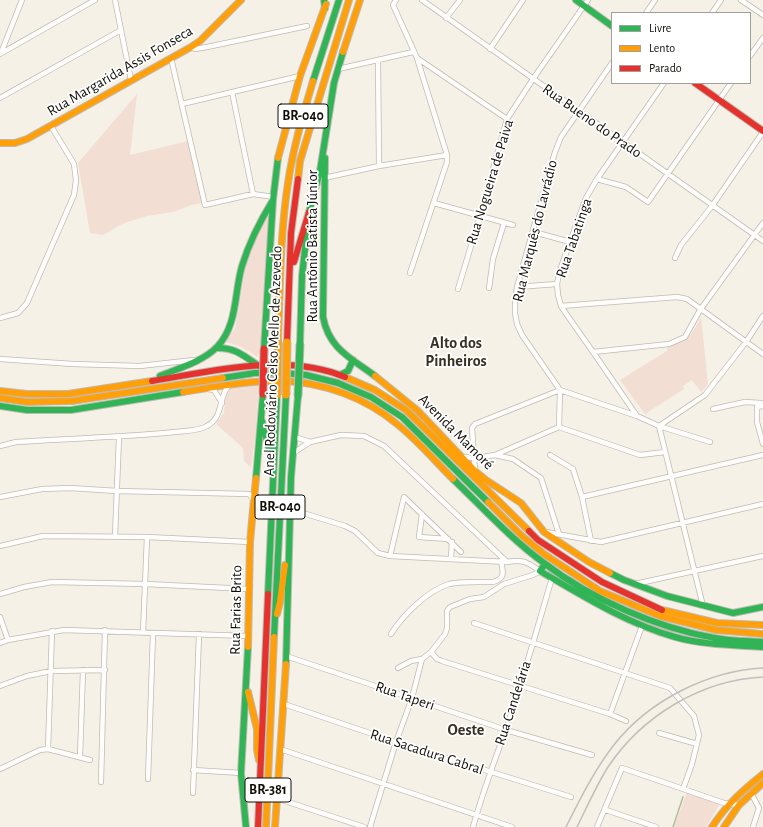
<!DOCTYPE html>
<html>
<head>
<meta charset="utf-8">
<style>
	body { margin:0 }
	#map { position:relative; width:763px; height:827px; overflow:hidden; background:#f6f1e7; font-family:"Alegreya Sans",sans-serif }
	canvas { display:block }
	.legend { position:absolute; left:611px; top:12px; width:140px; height:72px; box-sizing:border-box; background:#fff; border:1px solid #a09f9c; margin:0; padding:5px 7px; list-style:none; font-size:12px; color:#110f08 }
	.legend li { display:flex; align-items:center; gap:8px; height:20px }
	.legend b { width:20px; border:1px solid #a09f9c }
</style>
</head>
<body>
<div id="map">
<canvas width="763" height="827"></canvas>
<ul class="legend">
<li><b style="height:5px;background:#30b455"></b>Livre</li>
<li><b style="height:5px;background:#ff9f0a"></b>Lento</li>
<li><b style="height:5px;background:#e5322d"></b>Parado</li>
</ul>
</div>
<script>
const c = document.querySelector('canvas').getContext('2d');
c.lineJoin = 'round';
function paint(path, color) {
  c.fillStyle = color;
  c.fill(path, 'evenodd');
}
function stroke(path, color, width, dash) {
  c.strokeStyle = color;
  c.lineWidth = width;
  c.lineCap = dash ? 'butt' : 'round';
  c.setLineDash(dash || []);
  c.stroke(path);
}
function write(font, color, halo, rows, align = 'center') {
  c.font = font + ' "Alegreya Sans",sans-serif';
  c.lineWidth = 3.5;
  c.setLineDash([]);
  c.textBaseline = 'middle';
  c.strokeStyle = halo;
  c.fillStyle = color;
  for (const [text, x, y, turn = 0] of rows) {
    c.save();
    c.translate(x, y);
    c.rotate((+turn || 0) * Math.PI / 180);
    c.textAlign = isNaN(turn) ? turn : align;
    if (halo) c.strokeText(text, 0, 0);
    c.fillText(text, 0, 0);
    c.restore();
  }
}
const green = new Path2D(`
	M137,94l-7,61 58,-14 14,62 -10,2 -19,7 -26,4 -20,6 -9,4 -9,6 -7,3 -12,-2 -12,-70z
	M271,206l-6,136 -8,15c-11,-8 -22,-15 -36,-15l14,-13 11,-64 13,-36z
	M701,317l7,67 -7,8 -9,-12 -9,6 1,3 -39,25 -25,-34 47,-29v-5c22,-5 23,-9 34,-29z
	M259,385l-3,44 -5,39 -7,-7 -1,-13 -27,-24 8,-11 1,-14 5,-11z
	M687,792l33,12 -14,23h-32z`);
const stream = new Path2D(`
	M673,827l10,-30`);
const street = new Path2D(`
	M115,0l16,80
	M396,0l-3,5 24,53 30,97v7l-37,111
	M422,0l341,241
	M741,0l22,15
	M646,13l9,-13
	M712,13l9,-13
	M446,18l14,-18
	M191,47l4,2 12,-2 100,-21
	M490,49l33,-49
	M1,53l21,-53
	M0,54l95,-54
	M750,56l13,-18
	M171,58l34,147 48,-11 21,3
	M417,58l90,61
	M378,60l1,106
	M338,69l75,-17
	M232,92l21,102
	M0,98l121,-68
	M182,104l118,-28
	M324,178l55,-12 68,-11
	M597,179l29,8 22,15 83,-119
	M434,203l79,22
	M534,232l36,10
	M675,258l6,-13 31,-39 51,-74
	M517,287l40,-3
	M489,288l4,-29 11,-36
	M458,289l22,-73 27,-97 26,-40 55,-79
	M561,306l116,-9 10,2 76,55
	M0,318l18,-5 9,-10 47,-108 2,-15 -2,-16 -23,-38
	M593,352l76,-8 16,-7 15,-27 63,-87
	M0,359l73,5 67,2 54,-6
	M208,389l6,1 8,13
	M560,390l77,26 22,10 51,16
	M757,407v15l6,22
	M757,407l6,-1
	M713,409l32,-7 16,1
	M637,416l-44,-64 -26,-37 -6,-9 -3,-11 -1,-11 2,-11 11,-31 16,-44 11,-19 67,-96
	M559,427l1,-37 -38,-55 -5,-11 -2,-11v-12l2,-14 38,-135 6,-15 51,-74
	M295,437l15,5
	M0,446l16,-4c50,-3 99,-5 149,-9 12,-2 32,-1 42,-7 17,-9 11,-29 22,-41
	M293,453l17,-11 31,-7 23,1 20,10 123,116
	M495,455l18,4 28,19 18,56
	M550,455l23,14 9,28 9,44
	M463,457l12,1 20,-3 64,-28 81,28 25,-3
	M475,471l-3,-43 3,-4 85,-34
	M0,497l42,-8 28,-1 47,3 132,3 4,5
	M582,497l181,-42
	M290,512l13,1 42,13 10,5 23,22 12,3 117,6c16,-3 20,0 33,9l-7,4 -29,9 -20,13 -14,2 -20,8 -3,4v17l-2,6 -14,18 -9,7 -11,2 -13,7
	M422,514l-3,23 29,2
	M546,532l55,10 162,-38
	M115,536l4,-99
	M0,546l43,-10 104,1 103,5
	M390,556l14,-59 57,55
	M451,558l1,-16
	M635,584l128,-28
	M0,594l24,-7 28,-5 93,2 104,5
	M703,606l-44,-180 46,-31 41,-53 17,-26
	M0,617l8,23
	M474,623l196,65 24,28 5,19 -7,29 -9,25
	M143,633l4,-96
	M391,634c12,-19 36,-43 58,-50 11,-3 32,-2 44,-2 13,-4 10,-10 8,-21
	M0,643l8,-3 56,-10 185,6
	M431,652l6,7 5,2 168,53 16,7
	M286,656l220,74 86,25
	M0,686l27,-10 24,-5 54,-1
	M284,704l112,38 175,55
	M610,714l32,-88
	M659,733l38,11
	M48,749l4,-118
	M280,749l232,78
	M80,757l3,-87
	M0,769l40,-19 8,-1 42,11
	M193,770l48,3
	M148,779l5,-146
	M101,782l4,-152
	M193,793l6,-159
	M751,793l8,15 -6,19
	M276,798l88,29
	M606,810l50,17
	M370,827l26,-85 16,-44 10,-39
	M473,827c9,-33 21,-65 33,-98 17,-50 31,-100 46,-151
	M597,827l25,-59 102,35 15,2`);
const fast = new Path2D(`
	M324,0l1,8
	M576,0l36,26
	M313,81l26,-81
	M325,158l-2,159c6,32 28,41 52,59
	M300,344l2,-68 7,-64 11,-41 14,-88 9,-31
	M216,348c19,-1 28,8 43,18
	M264,349l9,-149 5,-42
	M340,375l8,-4 5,-11
	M160,376c19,-8 42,-14 57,-29 21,-22 17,-54 25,-81 7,-23 18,-45 31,-66
	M223,378l32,-5h27l24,2 32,8 33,14 31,20 86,85
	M0,406l27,4h44l112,-18
	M262,421l10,40
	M256,478l7,-84
	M453,479c30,29 58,60 91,84 47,36 113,65 171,75 15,3 32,3 48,4
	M545,564l-5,7c43,25 86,52 135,66 28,8 59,8 88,10
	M610,573l14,7 43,16 66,17 30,-6
	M268,594l9,-199
	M274,637l12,-242
	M286,664l5,-187 7,-81
	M246,827l-5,-54 7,-126`);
const slow = new Path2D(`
	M343,52l17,-52
	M0,143h15l12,-4 164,-92 9,-6 41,-41
	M278,158l22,-82 26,-72
	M298,179l2,-18 49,-161
	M278,342c2,-53 2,-107 10,-159 5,-35 15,-68 25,-102
	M375,376l42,34 58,61 11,9 35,23 23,29 45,30 21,11
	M345,377l30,13 31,20 123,121
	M0,391l27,3h41l84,-13
	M183,392c32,-5 67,-12 100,-11 40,1 83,17 114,43 20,16 38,37 56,55
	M0,398l27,4 45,-1 151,-23
	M488,502l34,34 22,18 56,37 60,25 56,14 47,4
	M662,610l55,13 46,2
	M277,614l3,-12 5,-37
	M248,647l2,-105 6,-64
	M248,692l9,37v21l2,10
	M266,827l8,-190
	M275,827l11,-163
	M712,827c14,-22 31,-37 51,-53
	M724,827l15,-22 24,-22`);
const jam = new Path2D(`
	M695,83l68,48
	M294,262l15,-50
	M287,342l4,-109 7,-54
	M152,381c61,-10 134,-29 193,-4
	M529,531l9,9 64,42 60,28
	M258,827l10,-233`);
const rail = new Path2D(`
	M566,827c14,-28 28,-56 47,-81 35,-45 94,-75 150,-78
	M577,827c10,-20 19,-41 31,-60 34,-51 93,-87 155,-90`);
const fastBridge = new Path2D(`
	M298,396l2,-52`);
const slowBridge = new Path2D(`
	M277,395l1,-53
	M286,395l1,-53`);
const jamBridge = new Path2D(`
	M263,394l1,-45`);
const shields = [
	[303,116,50],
	[280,507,50],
	[268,790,46]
];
const shieldNames = [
	["BR-040",303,116],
	["BR-040",280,507],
	["BR-381",268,790]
];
const streetNames = [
	["Rua Margarida Assis Fonseca",120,71,-30],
	["Rua Bueno do Prado",592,121,35],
	["Rua Nogueira de Paiva",490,182,-73],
	["Rua Marquês do Lavrádio",535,231,-76],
	["Rua Tabatinga",574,238,-71],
	["Rua Antônio Batista Júnior",312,246,-90],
	["Anel Rodoviário Celso Mello de Azevedo",273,361,-88],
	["Avenida Mamoré",456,432,45],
	["Rua Farias Brito",236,610,-89],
	["Rua Taperi",405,696,19],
	["Rua Candelária",513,703,-72],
	["Rua Sacadura Cabral",427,752,18]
];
const neighbourhoodNames = [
	["Alto dos",456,343],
	["Pinheiros",456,361],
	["Oeste",466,730]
];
paint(green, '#f2ded2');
stroke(stream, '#aebd9e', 1.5);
stroke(street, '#bfbbb3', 6);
stroke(fast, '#bfbbb3', 8);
stroke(slow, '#bfbbb3', 8);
stroke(jam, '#bfbbb3', 8);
stroke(street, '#fefdfb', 4.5);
stroke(fast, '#30b455', 6);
stroke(slow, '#ff9f0a', 6);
stroke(jam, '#e5322d', 6);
stroke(rail, '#c0bfbc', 1.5);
stroke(fastBridge, '#bfbbb3', 9, []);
stroke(slowBridge, '#bfbbb3', 9, []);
stroke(jamBridge, '#bfbbb3', 9, []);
stroke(fastBridge, '#30b455', 7);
stroke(slowBridge, '#ff9f0a', 7);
stroke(jamBridge, '#e5322d', 7);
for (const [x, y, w] of shields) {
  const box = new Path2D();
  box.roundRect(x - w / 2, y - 12, w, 24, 3);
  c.fillStyle = '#fff';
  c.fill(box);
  stroke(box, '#110f08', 1);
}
write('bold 14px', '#110f08', null, shieldNames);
write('15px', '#110f08', '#fff', streetNames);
write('bold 16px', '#373121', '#fff', neighbourhoodNames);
</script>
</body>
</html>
